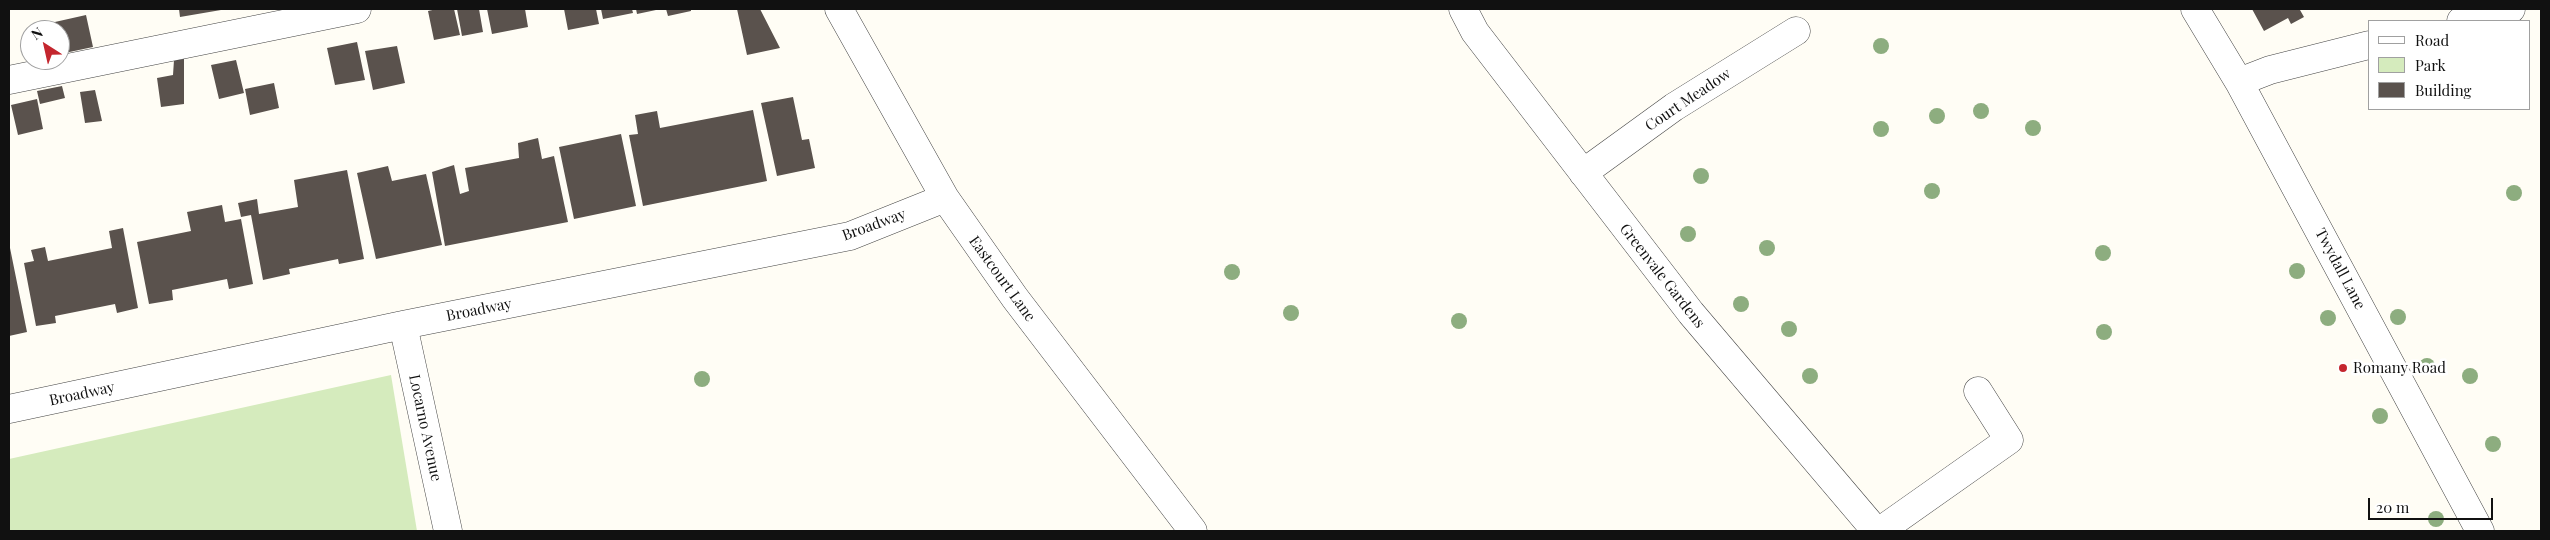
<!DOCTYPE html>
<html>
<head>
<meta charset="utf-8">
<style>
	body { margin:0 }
	#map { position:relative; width:2550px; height:540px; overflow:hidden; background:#fffdf5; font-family:"Playfair Display",serif }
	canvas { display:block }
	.frame { position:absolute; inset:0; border:10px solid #111; pointer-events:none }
	.legend { position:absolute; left:2368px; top:20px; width:162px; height:90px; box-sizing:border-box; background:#fff; border:1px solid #a0a0a0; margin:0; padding:6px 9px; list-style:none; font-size:15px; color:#111 }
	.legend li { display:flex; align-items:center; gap:10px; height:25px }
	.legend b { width:25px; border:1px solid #a0a0a0 }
	.north { position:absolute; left:20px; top:20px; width:50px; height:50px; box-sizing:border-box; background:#fff; border:1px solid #a0a0a0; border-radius:50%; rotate:325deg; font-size:14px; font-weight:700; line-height:20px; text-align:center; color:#111 }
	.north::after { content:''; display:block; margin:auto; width:18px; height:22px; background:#c4262e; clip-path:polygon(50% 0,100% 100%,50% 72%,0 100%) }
	.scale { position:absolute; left:2368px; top:498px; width:125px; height:22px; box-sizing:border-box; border:2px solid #111; border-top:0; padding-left:6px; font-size:15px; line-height:18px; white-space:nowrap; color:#111; -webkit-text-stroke:4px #fff; paint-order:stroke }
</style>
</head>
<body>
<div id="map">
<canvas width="2550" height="540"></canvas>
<div class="frame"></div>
<ul class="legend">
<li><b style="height:6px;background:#fff"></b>Road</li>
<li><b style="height:14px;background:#d5ebbd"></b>Park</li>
<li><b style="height:14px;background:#5a524d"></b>Building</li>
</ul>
<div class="north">N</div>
<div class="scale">20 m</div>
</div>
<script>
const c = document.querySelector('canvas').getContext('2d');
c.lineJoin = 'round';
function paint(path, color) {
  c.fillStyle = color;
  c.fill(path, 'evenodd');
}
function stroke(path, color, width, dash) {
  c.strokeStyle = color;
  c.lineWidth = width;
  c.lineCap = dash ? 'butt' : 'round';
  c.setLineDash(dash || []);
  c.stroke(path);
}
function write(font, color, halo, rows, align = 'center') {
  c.font = font + ' "Playfair Display",serif';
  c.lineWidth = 5;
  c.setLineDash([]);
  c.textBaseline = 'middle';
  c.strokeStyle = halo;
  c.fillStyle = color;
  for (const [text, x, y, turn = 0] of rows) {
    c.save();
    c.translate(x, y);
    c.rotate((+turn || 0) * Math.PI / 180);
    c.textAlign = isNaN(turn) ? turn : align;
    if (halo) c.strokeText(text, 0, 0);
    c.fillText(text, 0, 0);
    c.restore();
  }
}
const green = new Path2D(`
	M391,375l26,156h-408v-72z`);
const building = new Path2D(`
	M179,9h42v1l-41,7z
	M437,9h17l6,26 -26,5 -6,-29z
	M457,9h22l4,23 -21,4z
	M487,9h38l3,18 -36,7z
	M564,9h32l3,15 -31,6z
	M601,9h31l1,4 -30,6z
	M636,9h20v1l-19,4z
	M666,9h25v2l-23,5z
	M737,9h23l20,39 -33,7z
	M2252,9h51l-3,1 4,7 -13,7 -3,-6 -24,13z
	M86,15l7,32 -33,7v-24h-13l-1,-6z
	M357,42l8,38 -30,5 -8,-37z
	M397,46l8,37 -32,7 -8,-39z
	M184,59v45l-23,3 -4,-29 16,-3 1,-15z
	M236,60l8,33 -25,6 -8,-34z
	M274,83l5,25 -29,7 -5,-26z
	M62,86l3,12 -25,6 -3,-13z
	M95,90l7,31 -17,2 -5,-31z
	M793,97l9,43 7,-1 6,29 -38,8 -16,-73z
	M37,99l6,30 -25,6 -7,-30z
	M753,110l14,71 -124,25 -14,-71 9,-1 -3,-19 22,-4 3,17z
	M621,134l15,72 -62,13 -15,-72z
	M538,138l4,21 12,-3 14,66 -123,24 -13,-74 22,-7 6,29 9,-3 -4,-23 54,-10 -1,-15z
	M388,166l4,15 34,-7 16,71 -66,14 -19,-86z
	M347,170l17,89 -25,5 -1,-5 -49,10 1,5 -27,6 -12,-65 -10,2 -3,-14 19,-4 2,15 39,-7 -4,-27z
	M222,205l3,17 16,-3 12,65 -24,5 -2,-10 -55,11 1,10 -24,4 -12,-62 54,-11 -4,-19z
	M123,228l15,80 -21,5 -2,-9 -60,12 1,7 -20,3 -12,-63 10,-2 -3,-11 14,-3 3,14 64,-13 -3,-17z
	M9,243l18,89 -18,4z`);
const minor = new Path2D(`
	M839,9l106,189 70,100 178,233
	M1463,9l12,23 216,281 185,218
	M2195,9l44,73 241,449
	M2461,21l50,-12
	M9,80l348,-71
	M2239,82l31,-12 99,-25
	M1583,173l91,-66 122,-76
	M403,325l45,206
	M9,409l394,-84 447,-89 95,-38
	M1880,531l129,-91 -31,-49`);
const trees = [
	[1881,46],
	[1981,111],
	[1937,116],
	[2033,128],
	[1881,129],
	[1701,176],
	[1932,191],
	[2514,193],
	[1688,234],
	[1767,248],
	[2103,253],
	[2297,271],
	[1232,272],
	[1741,304],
	[1291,313],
	[2398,317],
	[2328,318],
	[1459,321],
	[1789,329],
	[2104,332],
	[2427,366],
	[1810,376],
	[2470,376],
	[702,379],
	[2380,416],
	[2493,444],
	[2436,519]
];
const markers = [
	[2343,368,5,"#c4262e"]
];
const streetNames = [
	["Court Meadow",1688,100,-34],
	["Broadway",874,225,-20],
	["Twydall Lane",2340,269,62],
	["Greenvale Gardens",1662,276,52],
	["Eastcourt Lane",1002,279,54],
	["Broadway",479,310,-11],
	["Broadway",82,394,-12],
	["Locarno Avenue",425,428,78]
];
const poiNames = [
	["Romany Road",2353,368]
];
paint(green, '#d5ebbd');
paint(building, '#5a524d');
stroke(minor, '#444', 29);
stroke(minor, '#fff', 28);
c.fillStyle = '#8dad7f';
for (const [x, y] of trees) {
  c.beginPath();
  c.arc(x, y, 8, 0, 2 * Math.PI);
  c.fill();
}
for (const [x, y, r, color] of markers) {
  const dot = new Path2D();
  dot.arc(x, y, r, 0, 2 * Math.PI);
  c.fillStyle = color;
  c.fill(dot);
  stroke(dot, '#fff', 2);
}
write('15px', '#111', '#fff', streetNames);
write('15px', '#111', '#fff', poiNames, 'left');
</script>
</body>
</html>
